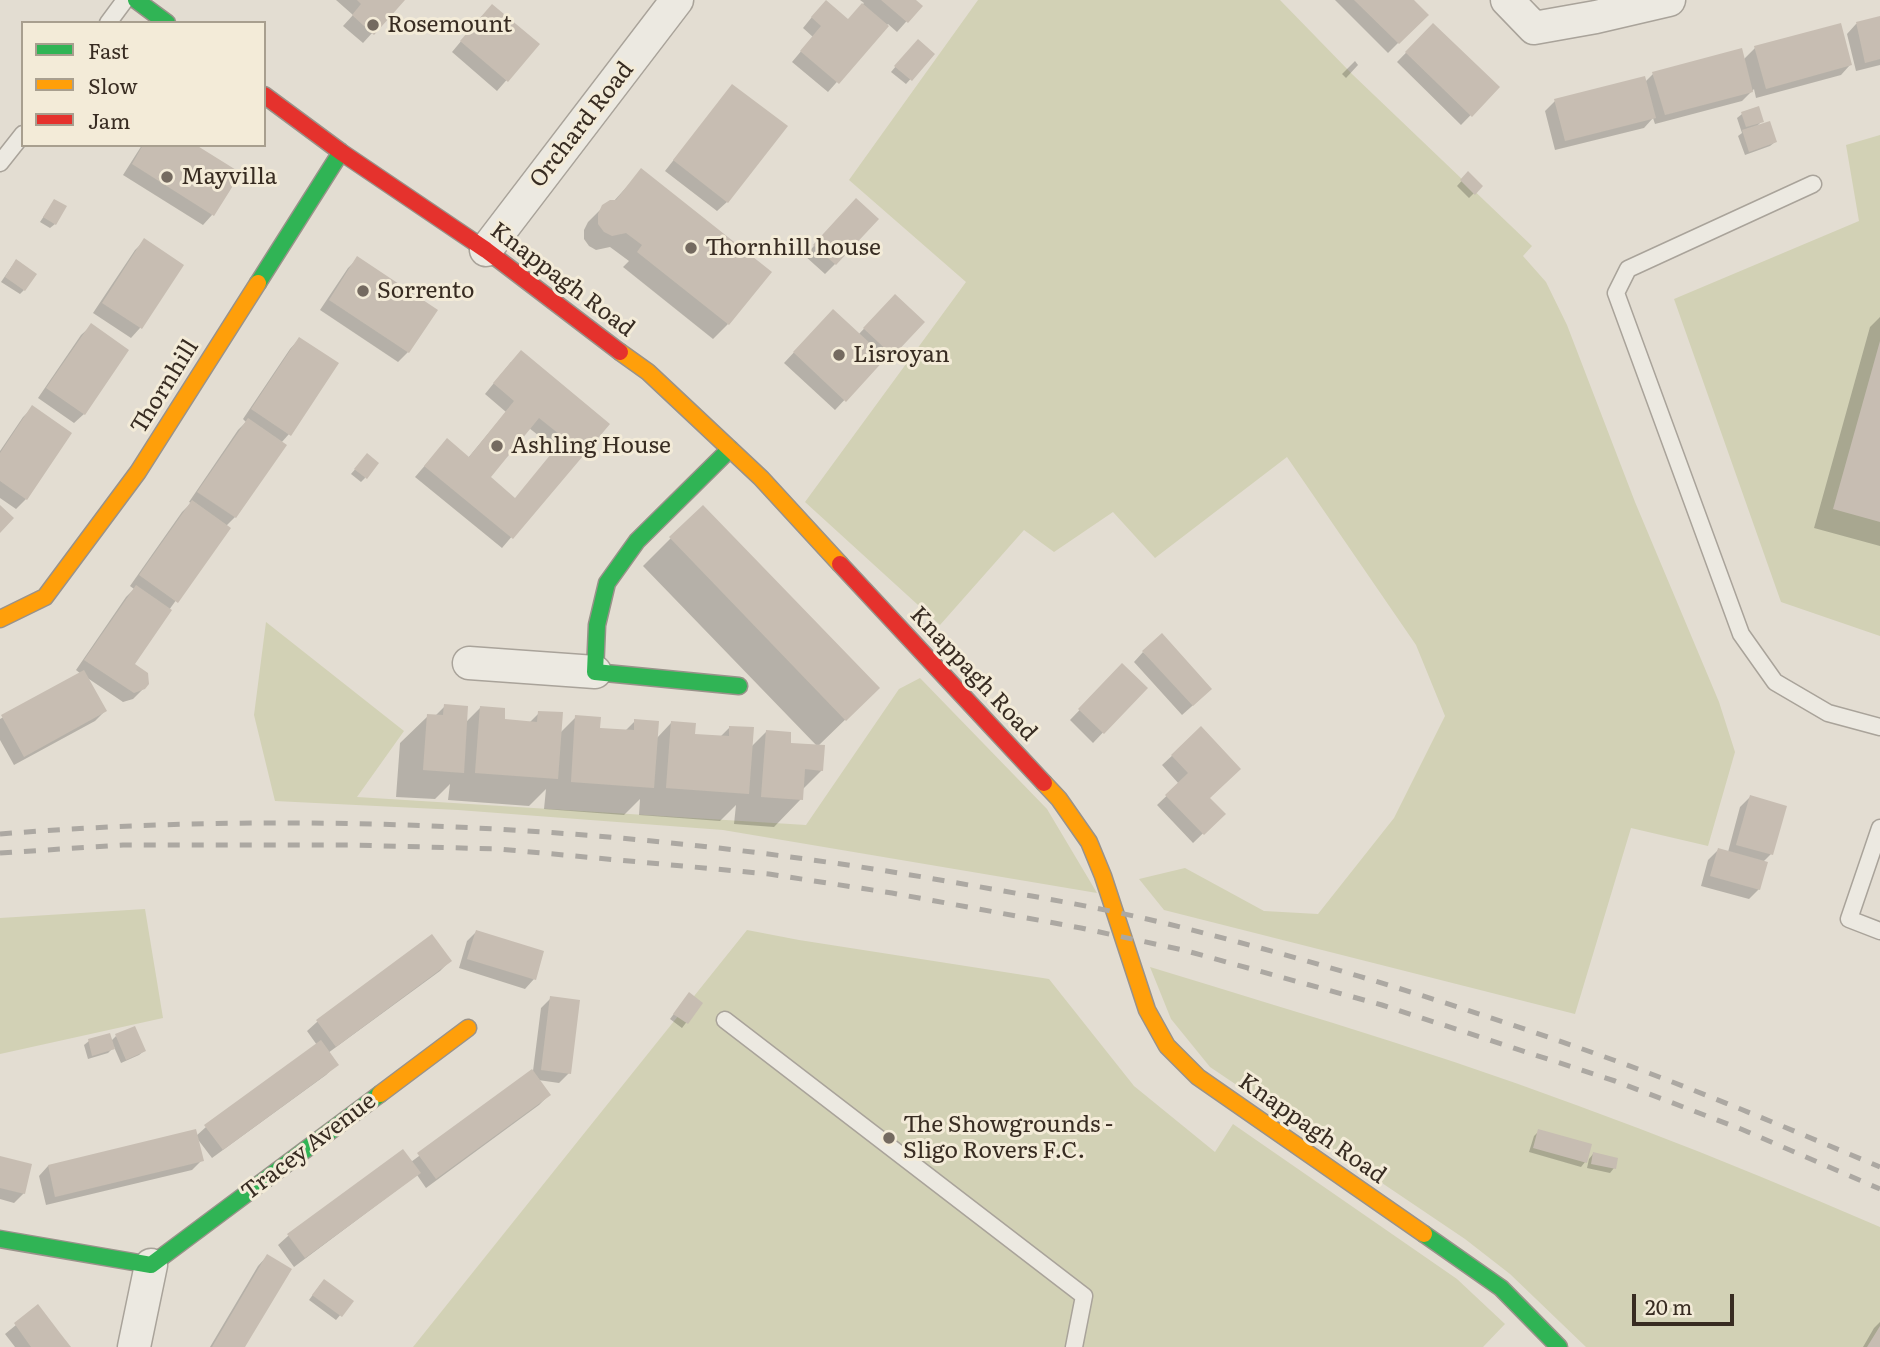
<!DOCTYPE html>
<html>
<head>
<meta charset="utf-8">
<style>
	body { margin:0 }
	#map { position:relative; width:1880px; height:1347px; overflow:hidden; background:#e3ddd2; font-family:Literata,serif }
	canvas { display:block }
	.legend { position:absolute; left:21px; top:21px; width:245px; height:126px; box-sizing:border-box; background:#f3ebd8; border:2px solid #a89f8f; margin:0; padding:9px 12px; list-style:none; font-size:21px; color:#382c22 }
	.legend li { display:flex; align-items:center; gap:14px; height:35px }
	.legend b { width:35px; border:2px solid #a89f8f }
	.scale { position:absolute; left:1632px; top:1294px; width:102px; height:32px; box-sizing:border-box; border:4px solid #382c22; border-top:0; padding-left:9px; font-size:21px; line-height:24px; white-space:nowrap; color:#382c22; -webkit-text-stroke:5px #f3ebd8; paint-order:stroke }
</style>
</head>
<body>
<div id="map">
<canvas width="1880" height="1347"></canvas>
<ul class="legend">
<li><b style="height:9px;background:#30b455"></b>Fast</li>
<li><b style="height:9px;background:#ff9f0a"></b>Slow</li>
<li><b style="height:9px;background:#e5322d"></b>Jam</li>
</ul>
<div class="scale">20 m</div>
</div>
<script>
const c = document.querySelector('canvas').getContext('2d');
c.lineJoin = 'round';
function paint(path, color) {
  c.fillStyle = color;
  c.fill(path, 'evenodd');
}
function stroke(path, color, width, dash) {
  c.strokeStyle = color;
  c.lineWidth = width;
  c.lineCap = dash ? 'butt' : 'round';
  c.setLineDash(dash || []);
  c.stroke(path);
}
function write(font, color, halo, rows, align = 'center') {
  c.font = font + ' Literata,serif';
  c.lineWidth = 6;
  c.setLineDash([]);
  c.textBaseline = 'middle';
  c.strokeStyle = halo;
  c.fillStyle = color;
  for (const [text, x, y, turn = 0] of rows) {
    c.save();
    c.translate(x, y);
    c.rotate((+turn || 0) * Math.PI / 180);
    c.textAlign = isNaN(turn) ? turn : align;
    if (halo) c.strokeText(text, 0, 0);
    c.fillText(text, 0, 0);
    c.restore();
  }
}
const green = new Path2D(`
	M978,0h302l72,74 180,172 -9,10 23,26 21,43 68,177 84,200 16,50 -27,94 -77,-18 -56,186 -411,-104 -25,-31 46,-11 79,43 54,3 76,-96 51,-102 -29,-71 -129,-188 -132,101 -42,-46 -59,40 -30,-22 -84,95 -135,-123 161,-220 -117,-102z
	M1880,135v501l-99,-34 -107,-303 185,-78 -13,-76z
	M266,622l138,109 -47,66 449,28 93,-136 21,-11 127,131 50,84 -374,-63 -265,-20 -183,-9 -21,-86z
	M145,909l18,109 -163,36v-136z
	M747,930l52,10 250,39 85,107 81,66 18,-28 224,155 48,45 -22,23h-1070z
	M1150,967c81,25 162,49 243,75 166,53 328,116 487,185v102l-9,18h-285l-76,-73 -45,-35 -255,-172 -39,-48z`);
const shadow = new Path2D(`
	M336,0h66l-39,43 -20,-17 10,-11z
	M860,0h53l7,6 -23,26 -9,-8 -60,68 -36,-30 21,-25 -10,-9 13,-16 31,9 17,-18z
	M1335,0h77l14,15 -38,38z
	M482,16l55,29 -40,46 -45,-39z
	M1880,18v47l-24,6 -9,-37 9,-10z
	M1433,25l65,62 -37,38 -64,-63z
	M913,46l20,8 -27,30 -15,-12z
	M1755,48l95,17 -9,10 -85,23 -2,-9 -12,12 -87,23 -2,-6 -9,10 -89,22 -10,-39 10,-10 90,-19 8,-8 90,-14z
	M1355,61l3,4 -12,13 -4,-4z
	M732,86l-5,116 -10,9 -52,-40z
	M1742,114l20,7 -7,7 20,14 -5,4 -25,9 -7,-19 4,-3 -5,-15z
	M142,145h51l19,70 -9,10 -80,-50z
	M642,170l86,154 -15,15 -90,-72 6,-6 -19,-14 -14,3 -7,-4 -5,-7v-9l4,-8 15,-15 10,-5z
	M1468,174l13,12 -12,12 -12,-12z
	M54,201l1,23 -5,4 -10,-6z
	M846,210l-11,54 -10,10 -20,-18z
	M144,241l38,24 -42,63 -9,10 -38,-25 42,-63z
	M357,259l51,93 -10,10 -78,-52 28,-42z
	M12,266l12,24 -4,4 -19,-12z
	M895,296l27,26 -40,43 -2,-3 -45,48 -51,-47 39,-42 35,14z
	M1880,317v229l-66,-18 56,-201z
	M91,326l-7,88 -10,9 -36,-25 43,-63z
	M299,339l-10,95 -8,9 3,2 -49,72 -9,9 2,2 -59,82 -36,55 11,23 -11,11 -10,3 -37,-25 19,34 -10,10 -81,44 -14,-25v-21l81,-45 -5,-4 50,-73 8,-8 -4,-3 52,-74 9,-9 -2,-1 49,-72 8,-8 -3,-3 47,-70z
	M511,362l97,62 -106,124 -87,-71 32,-37 21,18 38,-46 -21,-18zM529,428l27,21 -41,50 -26,-21z
	M32,408l-6,91 -10,10 -16,-11v-47l23,-34z
	M363,460l2,18 -4,4 -10,-8z
	M671,538l179,177 -32,31 4,24 -20,20 -1,9 -27,28 -40,-3 2,-19 -16,16 -81,-6 1,-16 -16,16 -80,-6 2,-20 -17,17 -81,-6 2,-16 -15,15 -39,-2 4,-54 28,-27h7l10,-10 20,17 15,-15 23,13 26,2 10,-10 20,21 17,-17 23,12 26,2 10,-10 21,18 15,-16 22,12 27,2 10,-10 20,21 16,-16 23,13 28,1 -174,-180z
	M1143,652l57,47 -18,16 -48,-53z
	M1122,666l23,22 -52,55 -23,-23z
	M1201,729l7,70 15,15 -30,29 -36,-38 22,-21 -17,-19z
	M1750,797l21,57 -8,8 -4,27 -10,10 -48,-13 7,-26 10,-10 10,2 12,-45z
	M476,932l58,47 -9,10 -66,-21 8,-27z
	M450,961l-10,10 -112,82 8,12 -10,10 -114,83 -16,-21 6,23 -10,10 -146,35 -7,-29 9,-10 148,-30 10,-9 111,-82 -10,-14 10,-9z
	M551,998l18,75 -10,10 -21,-3 11,15 -10,10 -113,83 -9,-13 -123,92 -16,-22 10,-9 115,-85 8,11 122,-91 8,-63z
	M685,999l16,4 -19,25 -12,-9z
	M116,1036l28,15 -5,4 -18,8 -7,-16 -6,6 -20,6 -4,-14 5,-4h22z
	M1539,1131l46,31 -4,5 -52,-15 5,-16z
	M1593,1154l21,14 -4,5 -23,-5 2,-9z
	M0,1158l24,35 -10,10 -14,-4z
	M267,1256l-24,91h-33l48,-81z
	M320,1285l32,16 -16,19 -27,-20z
	M38,1307l31,40h-54l-10,-13z
	M1880,1322v25h-17l11,-19z`);
const building = new Path2D(`
	M357,0h48l-31,35 -22,-20 9,-11z
	M826,0l22,19 14,-16 27,23 -50,58 -39,-33 21,-25 -10,-9z
	M881,0h35l7,6 -15,17z
	M1354,0h60l15,15 -30,29z
	M492,4l48,40 -32,38 -48,-41z
	M1880,16v43l-15,4 -9,-41z
	M1433,23l67,64 -28,30 -67,-65z
	M1841,23l11,42 -86,24 -12,-43z
	M918,39l17,15 -23,27 -18,-15z
	M1742,48l11,44 -88,23 -13,-43z
	M1645,76l11,42 -91,23 -11,-42z
	M732,84l56,42 -60,77 -55,-43z
	M1759,106l5,16 -18,5 -5,-15z
	M1770,121l7,21 -28,10 -7,-22z
	M143,145h53l45,28 -27,43 -82,-52z
	M641,168l131,104 -43,53 -92,-73 5,-7 -16,-12 -14,3 -8,-4 -6,-8v-10l4,-9 8,-5h6z
	M1468,171l15,15 -8,9 -15,-15z
	M856,198l23,21 -43,46 -23,-20z
	M54,199l13,7 -11,19 -13,-8z
	M144,238l40,27 -42,64 -40,-26z
	M357,256l81,54 -29,43 -80,-53z
	M16,259l21,15 -12,17 -20,-14z
	M895,294l30,28 -32,34 -30,-28z
	M833,309l53,49 -40,44 -53,-50z
	M91,323l38,27 -44,65 -39,-27z
	M299,337l40,26 -48,73 -40,-27z
	M1880,341v181l-47,-13z
	M521,350l89,74 -97,115 -89,-73 23,-28 22,19 45,-56 -21,-18zM539,418l25,20 -49,60 -24,-21z
	M32,405l40,28 -45,67 -27,-19v-28z
	M248,418l39,27 -51,73 -39,-26z
	M367,453l12,10 -12,16 -13,-10z
	M192,500l39,28 -53,75 -39,-28z
	M0,505l14,13 -14,15z
	M703,505l177,183 -34,33 -177,-184z
	M136,585l36,25 -37,54 13,9 1,11 -4,5 -11,4 -50,-33z
	M1162,633l50,56 -19,17 -51,-55z
	M1122,663l26,25 -44,46 -26,-25z
	M84,670l23,41 -83,46 -23,-42z
	M444,704l24,2 -4,67 -41,-3 4,-56 16,1z
	M480,706l25,2v11l32,3 1,-11 25,1 -5,67 -83,-6z
	M575,715l26,2 -1,11 34,2v-11l25,2 -5,67 -83,-6z
	M671,721l25,2 -1,11 34,2v-10l25,1 -5,67 -83,-6z
	M1201,726l40,43 -31,29 16,16 -22,21 -39,-40 23,-22 -17,-18z
	M766,730l25,2v11l34,2 -2,26 -18,-2 -2,31 -42,-3z
	M1750,795l37,11 -14,49 -37,-10z
	M1718,848l50,14 -8,28 -50,-14z
	M476,930l68,21 -8,29 -69,-21z
	M432,934l20,27 -116,86 -20,-27z
	M689,992l14,11 -15,21 -15,-10z
	M550,996l30,4 -9,74 -30,-4z
	M135,1026l11,25 -20,9 -11,-26z
	M110,1033l5,16 -23,7 -4,-17z
	M321,1040l18,25 -116,85 -19,-25z
	M532,1069l19,26 -115,84 -19,-26z
	M196,1129l8,32 -149,36 -7,-32z
	M1538,1129l54,15 -5,19 -54,-15z
	M403,1149l18,24 -116,85 -18,-24z
	M1593,1152l25,6 -2,11 -25,-5z
	M0,1156l32,8 -7,30 -25,-6z
	M267,1254l25,15 -47,78h-33z
	M324,1279l30,22 -12,16 -30,-22z
	M38,1304l22,29 11,14h-40l-17,-24z
	M1880,1326v21h-13z`);
const lane = new Path2D(`
	M108,23l17,-23
	M0,163l23,-29
	M1813,184l-185,85 -12,24 125,341 34,48 53,31 52,14
	M1880,828l-31,91 31,12
	M725,1020l359,276 -10,51`);
const street = new Path2D(`
	M1507,0l27,28 62,-11 73,-17
	M486,250l191,-250
	M469,663l126,9
	M134,1347l17,-82`);
const fast = new Path2D(`
	M136,0l31,23
	M258,283l83,-131
	M730,449l-93,92 -30,42 -10,42 -2,47 144,14
	M1424,1234l77,54 58,59
	M0,1239l151,26 229,-171`);
const slow = new Path2D(`
	M620,352l28,20 113,106 79,86
	M0,619l45,-22 93,-125 120,-189
	M1044,783l15,16 30,43 14,34 44,134 20,36 31,31 226,157
	M380,1094l88,-66`);
const jam = new Path2D(`
	M264,95l77,57 145,98 134,102
	M840,564l204,219`);
const rail = new Path2D(`
	M0,834c311,-25 639,-7 946,47 80,14 160,27 238,47 147,37 293,83 435,134 88,32 175,69 261,105
	M0,853l123,-8h228l148,4 270,25 123,19 189,35 102,22 199,55 233,76 126,48 139,60`);
const markers = [
	[373,25,7,"#746a60"],
	[167,177,7,"#746a60"],
	[691,248,7,"#746a60"],
	[363,291,7,"#746a60"],
	[839,355,7,"#746a60"],
	[497,446,7,"#746a60"],
	[889,1138,7,"#746a60"]
];
const poiNames = [
	["Rosemount",387,25],
	["Mayvilla",181,177],
	["Thornhill house",705,248],
	["Sorrento",377,291],
	["Lisroyan",853,355],
	["Ashling House",511,446],
	["The Showgrounds -",903,1125],
	["Sligo Rovers F.C.",903,1151]
];
const streetNames = [
	["Orchard Road",582,125,-52],
	["Knappagh Road",562,280,37],
	["Thornhill",165,387,-58],
	["Knappagh Road",973,674,47],
	["Knappagh Road",1312,1129,35],
	["Tracey Avenue",309,1147,-37]
];
paint(green, '#d2d1b5');
paint(shadow, '#0003');
paint(building, '#c7bdb2');
stroke(lane, '#a9a39a', 19);
stroke(street, '#a9a39a', 35);
stroke(fast, '#99928a', 19);
stroke(slow, '#99928a', 19);
stroke(jam, '#99928a', 19);
stroke(lane, '#ece9e1', 16);
stroke(street, '#ece9e1', 32);
stroke(fast, '#30b455', 16);
stroke(slow, '#ff9f0a', 16);
stroke(jam, '#e5322d', 16);
stroke(rail, '#aca8a2', 5, [12, 12]);
for (const [x, y, r, color] of markers) {
  const dot = new Path2D();
  dot.arc(x, y, r, 0, 2 * Math.PI);
  c.fillStyle = color;
  c.fill(dot);
  stroke(dot, '#f3ebd8', 2.5);
}
write('23px', '#382c22', '#f3ebd8', poiNames, 'left');
write('23px', '#382c22', '#f3ebd8', streetNames);
</script>
</body>
</html>
